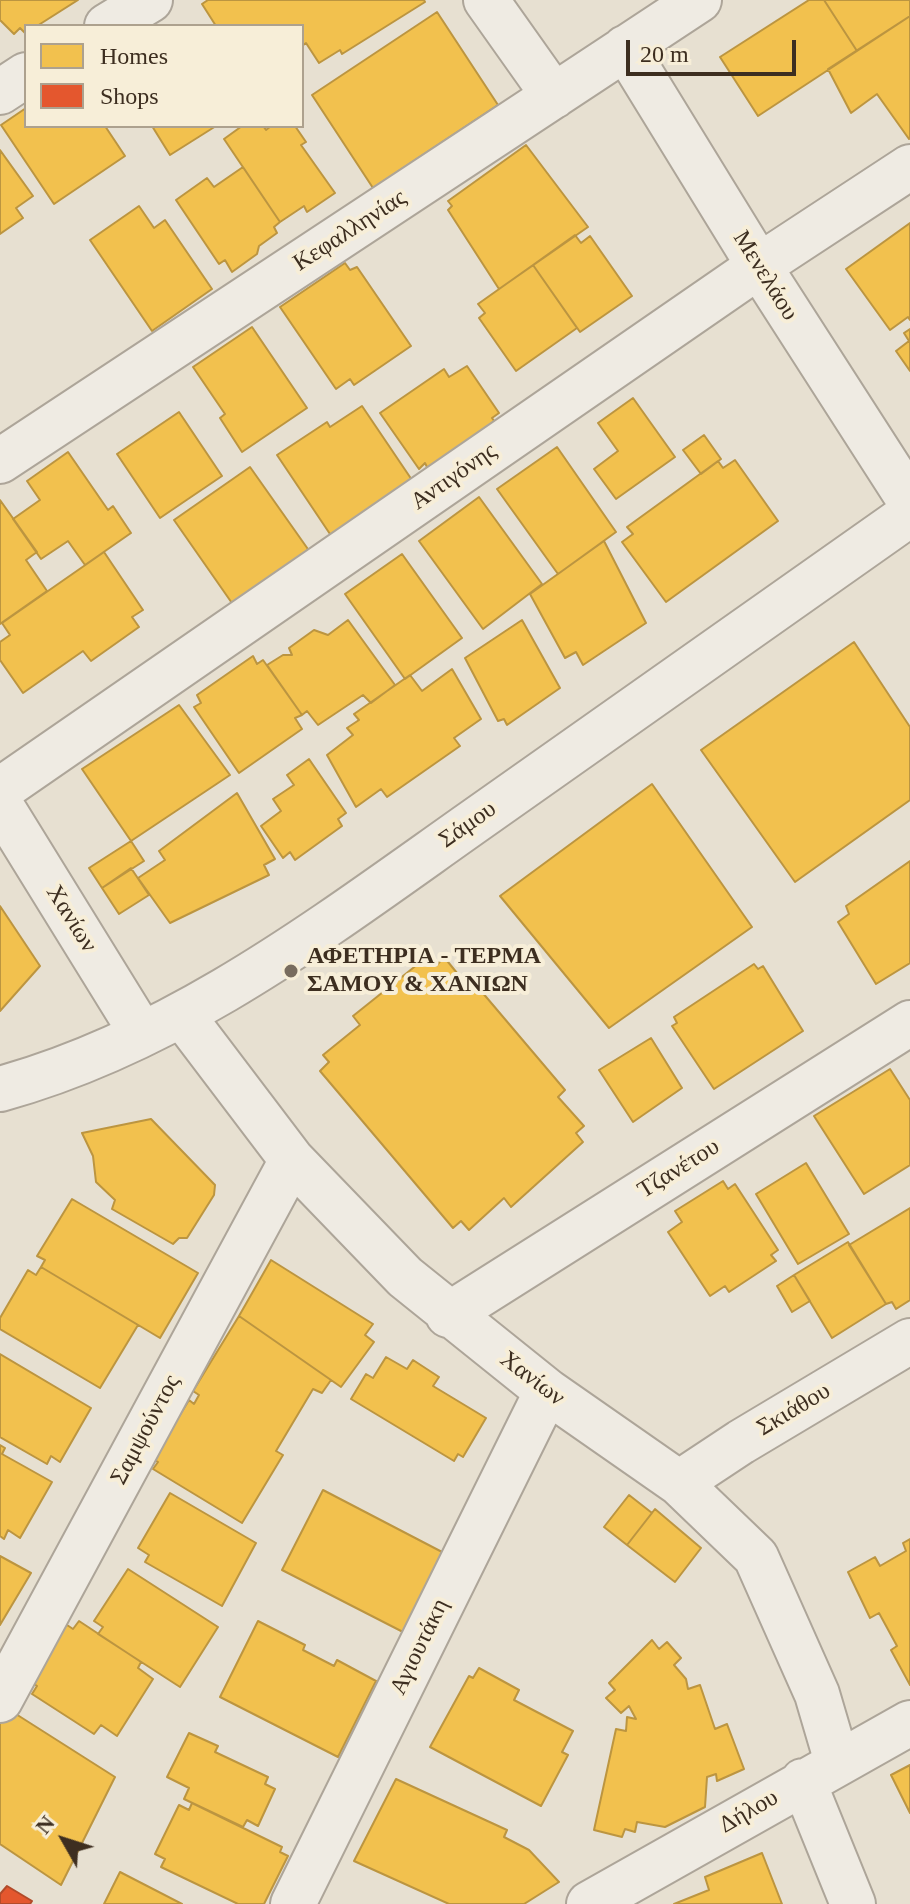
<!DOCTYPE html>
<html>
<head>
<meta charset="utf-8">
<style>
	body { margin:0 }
	#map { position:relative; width:910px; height:1904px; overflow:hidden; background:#e7e0d1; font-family:"Times New Roman",serif }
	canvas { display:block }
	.legend { position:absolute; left:24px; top:24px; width:280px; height:104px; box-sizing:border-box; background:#f7eed8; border:2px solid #ada18e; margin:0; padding:10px 14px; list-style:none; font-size:24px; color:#3d2e20 }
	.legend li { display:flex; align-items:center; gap:16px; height:40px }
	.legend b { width:40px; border:2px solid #ada18e }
	.north { position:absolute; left:24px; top:1800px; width:80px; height:80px; -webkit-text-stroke:6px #f7eed8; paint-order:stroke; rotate:309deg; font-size:22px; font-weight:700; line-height:32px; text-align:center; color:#3d2e20 }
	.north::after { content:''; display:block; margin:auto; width:28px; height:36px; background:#3d2e20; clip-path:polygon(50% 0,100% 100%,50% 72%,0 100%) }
	.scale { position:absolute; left:626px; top:40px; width:170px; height:36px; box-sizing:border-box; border:4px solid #3d2e20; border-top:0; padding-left:10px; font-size:24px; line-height:28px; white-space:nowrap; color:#3d2e20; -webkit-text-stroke:6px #f7eed8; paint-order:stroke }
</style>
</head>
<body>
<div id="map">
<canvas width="910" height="1904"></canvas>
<ul class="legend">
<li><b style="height:22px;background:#f2c14e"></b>Homes</li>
<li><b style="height:22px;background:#e4572e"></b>Shops</li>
</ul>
<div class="north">N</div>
<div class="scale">20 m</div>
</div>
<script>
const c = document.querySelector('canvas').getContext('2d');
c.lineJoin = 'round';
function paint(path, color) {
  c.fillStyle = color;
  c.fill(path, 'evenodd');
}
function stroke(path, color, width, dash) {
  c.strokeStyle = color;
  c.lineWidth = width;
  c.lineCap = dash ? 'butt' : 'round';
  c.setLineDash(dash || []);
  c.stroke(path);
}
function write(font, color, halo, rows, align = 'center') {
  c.font = font + ' "Times New Roman",serif';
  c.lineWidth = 8;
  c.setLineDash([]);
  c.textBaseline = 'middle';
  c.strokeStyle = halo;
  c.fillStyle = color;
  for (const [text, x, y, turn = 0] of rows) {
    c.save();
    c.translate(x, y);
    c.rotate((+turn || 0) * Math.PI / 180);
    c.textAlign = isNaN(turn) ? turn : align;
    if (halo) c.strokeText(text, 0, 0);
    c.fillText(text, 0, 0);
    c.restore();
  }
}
const homes = new Path2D(`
	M0,0h78l-41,26h-11l-1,7 -5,-5 -6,6 -14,-14z
	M208,0h216l1,2 -83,52 -2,-4 -21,13 -13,-20 -4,3v-20h-86l-14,-22z
	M809,0h15l33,51 -99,65 -38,-59z
	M824,0h86v16l-53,35z
	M437,12l61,93 -125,83 -61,-93z
	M910,16v122l-1,1 -32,-45 -26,19 -23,-44z
	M26,108v18h79l20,30 -71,48 -53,-79z
	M152,126h64l-46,29z
	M242,126h21l3,4 5,-4h24l11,16 -5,3 34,48 -28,19 -3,-6 -24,16 -56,-83z
	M526,145l62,82 -89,62 -51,-79 4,-4 -4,-5z
	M0,150l33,46 -17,12 7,10 -23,16z
	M243,167l37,55 -6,5 3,6 -18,13 -2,8 -25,18 -7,-12 -6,4 -43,-64 31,-22 7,9z
	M139,206l15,22 11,-8 47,69 -60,42 -62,-91z
	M910,223v97l-2,-3 -18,13 -44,-61z
	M575,235l6,8 9,-7 42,60 -52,36 -47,-67z
	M345,263l5,7 7,-3 54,79 -57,39 -4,-6 -14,10 -56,-82z
	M533,265l44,63 -61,43 -37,-53 6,-5 -7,-9z
	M252,327l55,81 -65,44 -22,-34 5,-4 -32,-47z
	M910,329v42l-14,-20 13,-10 -5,-8z
	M467,366l32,47 -7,5 5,7 -68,46 -4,-8 -6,6 -39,-56 64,-44 5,8z
	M633,398l42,59 -59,42 -22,-30 24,-18 -20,-28z
	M362,406l52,77 -82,54 -55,-82 50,-33 3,5z
	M179,412l43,64 -62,42 -43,-64z
	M704,435l17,24 -20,15 -18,-24z
	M557,447l59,85 -58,42 -61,-85z
	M68,452l40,58 5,-4 18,27 -46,32 -17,-24 -27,18 -28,-40 27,-19 -13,-19z
	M735,460l43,61 -112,81 -44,-60 11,-8 -6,-7 91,-66 5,7z
	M250,467l60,85 -76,54 -60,-86z
	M479,497l63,87 -59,45 -64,-88z
	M0,500l37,52 -11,8 21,31 -47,33z
	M604,541l42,82 -63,42 -7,-13 -11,6 -35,-64z
	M104,552l39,58 -11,7 7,10 -48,34 -8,-10 -60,42 -23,-33v-18l10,-7 -8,-12z
	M402,554l60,84 -57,41 -60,-85z
	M348,620l47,65 -24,18 -8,-8 -45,30 -11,-14 -5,4 -35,-50 16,-10h9l-3,-7 25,-18 14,5z
	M522,620l38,68 -53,37 -3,-6 -6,2 -33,-63z
	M854,642l56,85v73l-115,82 -94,-132z
	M253,656l4,8 6,-4 39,55 -7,3 7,11 -63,44 -45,-66 7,-4 -4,-8z
	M452,669l29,50 -27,19 6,8 -73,51 -6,-8 -25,18 -29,-52 26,-20 -6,-7 12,-8 -5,-6 56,-39 12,16z
	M179,705l51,70 -99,66 -49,-72z
	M309,759l37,54 -8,6 4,7 -47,34 -5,-8 -7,6 -22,-32 20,-15 -8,-12 21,-14 -7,-10z
	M652,784l100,143 -143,101 -109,-132z
	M237,793l38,66 -11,6 5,10 -99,48 -32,-45 27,-18 -6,-9z
	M131,841l13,20 -42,27 -13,-20z
	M910,861v102l-34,21 -38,-62 11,-8 -3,-8z
	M131,868l18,27 -30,19 -17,-26z
	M0,906l40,60 -40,45z
	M428,956l8,10 8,-9 26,32 6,-4 89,105 -7,7 26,29 -8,7 7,9 -72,65 -7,-9 -35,32 -8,-9 -8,7 -133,-157 9,-9 -6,-7 37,-30 -7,-9z
	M754,964l4,5 5,-3 40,65 -89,58 -42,-63 5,-3 -3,-6z
	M651,1038l31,50 -49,34 -34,-52z
	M890,1069l20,31v65l-46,29 -50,-78z
	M151,1119l64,66 -1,10 -27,43h-8l-6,6 -61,-35 3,-9 -19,-18 -3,-26 -11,-23z
	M806,1163l43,71 -51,30 -42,-70z
	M723,1181l5,8 7,-5 43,66 -7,5 5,6 -47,31 -4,-6 -15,10 -42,-64 14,-10 -7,-11z
	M72,1199l126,74 -38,65 -119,-71 4,-7 -8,-4z
	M910,1208v92l-14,9 -4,-7 -6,2 -37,-59z
	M848,1242l38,62 -54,34 -38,-63z
	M271,1260l102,64 -8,11 9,7 -33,45 -102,-71z
	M41,1267l97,58 -38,63 -100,-59v-11l28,-48 8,5z
	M794,1275l16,26 -18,11 -15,-26z
	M239,1316l92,64 -9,13 -9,-4 -37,62 7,4 -41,68 -89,-54 5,-7 -5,-3 36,-59 5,4 5,-9 -6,-4z
	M0,1354l91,54 -31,54 -9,-6 -4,8 -47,-27z
	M386,1357l21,12 6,-9 26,17 -6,9 53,32 -23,39 -5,-3 -4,7 -103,-62 15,-25 7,4z
	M0,1445l5,3 -3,6 50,28 -32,56 -12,-8 -4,9 -4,-3z
	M323,1490l121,63 -41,79 -121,-62z
	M170,1493l86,50 -34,63 -77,-44 4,-7 -11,-7z
	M629,1495l23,18 -25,32 -23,-18z
	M655,1509l46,39 -26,34 -48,-37z
	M910,1539v146l-19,-35 6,-4 -18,-33 -9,5 -22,-46 27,-15 5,9 26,-15 -3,-8z
	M0,1556l31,17 -31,52z
	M128,1569l90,58 -38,60 -82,-53 5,-7 -9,-6z
	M79,1621l62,41 -3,6 15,11 -36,57 -16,-11 -7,9 -62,-40 5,-8 -10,-7 37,-56 9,6z
	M258,1621l47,24 -2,5 31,16 3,-6 39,21 -38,76 -118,-60z
	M652,1640l7,9 8,-7 14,16 -7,7 12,14 2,10 12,-4 15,44 12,-5 17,45 -27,12 -1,-7 -9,3 -2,30 -40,20 -28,-5 -2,10 -10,-3 -3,8 -28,-7 22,-101 10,2 1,-14 9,2 -7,-13 -8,7 -15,-15 9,-8 -6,-7z
	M479,1668l40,22 -5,10 59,31 -11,21 6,3 -27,51 -111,-59 39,-71 4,2z
	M8,1709l107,68 -54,108 -61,-41v-122z
	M189,1733l29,13 -3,6 53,25 -3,7 10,5 -17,37 -11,-6 -4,7 -59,-28 5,-11 -22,-11z
	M910,1765v48l-19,-38z
	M396,1779l111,51 -3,7 25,13 30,32 -35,22h-75l-95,-43z
	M192,1803l90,44 -2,5 8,4 -24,48h-26l-77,-37 4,-8 -10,-5 24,-49 10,5z
	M762,1853l20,51h-108l35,-14 -4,-13z
	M120,1872l62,32h-78z`);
const shops = new Path2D(`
	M7,1886l25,15 -2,3h-30v-10z`);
const minor = new Path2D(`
	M486,0l68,96
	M107,26l43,-26
	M625,48l134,218 151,235
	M0,92l26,-17
	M0,461l699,-461
	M0,790l759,-524 151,-99
	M0,804l142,230
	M182,1015l110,145 113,117 142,114 132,92 77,74 61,137 20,68
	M0,1089c178,-49 327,-164 476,-269 144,-102 289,-204 434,-306
	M448,1315l462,-292
	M679,1483l62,-41 169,-101
	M0,1700l292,-540
	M803,1781l50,123
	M293,1904l254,-513
	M589,1904l321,-181`);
const markers = [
	[291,971,8,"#786c5e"]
];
const streetNames = [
	["Κεφαλληνίας",350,231,-33],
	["Μενελάου",765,276,58],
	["Αντιγόνης",454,477,-35],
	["Σάμου",468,825,-35],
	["Χανίων",71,919,58],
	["Τζανέτου",679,1169,-32],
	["Χανίων",532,1379,37],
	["Σκιάθου",794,1410,-31],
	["Σαμψούντος",146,1430,-62],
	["Αγιουτάκη",420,1647,-64],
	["Δήλου",749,1812,-30]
];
const poiNames = [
	["ΑΦΕΤΗΡΙΑ - ΤΕΡΜΑ",307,957],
	["ΣΑΜΟΥ & ΧΑΝΙΩΝ",307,985]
];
paint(homes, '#f2c14e');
stroke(homes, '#bc9540', 2);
paint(shops, '#e4572e');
stroke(shops, '#b24b2a', 2);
stroke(minor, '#ada599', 48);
stroke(minor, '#efebe3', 44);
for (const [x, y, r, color] of markers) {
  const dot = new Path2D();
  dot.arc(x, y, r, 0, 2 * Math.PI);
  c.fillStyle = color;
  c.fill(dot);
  stroke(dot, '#f7eed8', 3);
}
write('24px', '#3d2e20', '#f7eed8', streetNames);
write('bold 24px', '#3d2e20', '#f7eed8', poiNames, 'left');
</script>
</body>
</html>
